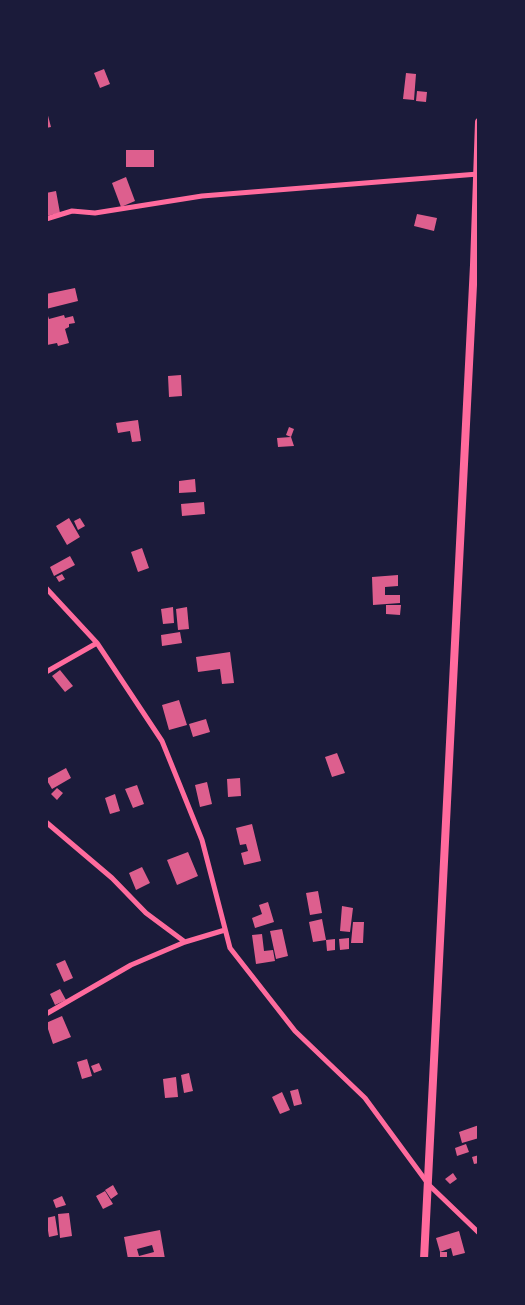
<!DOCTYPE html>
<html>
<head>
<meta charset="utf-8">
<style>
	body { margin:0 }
	#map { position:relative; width:525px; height:1305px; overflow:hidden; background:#1b1b3a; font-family:Roboto,sans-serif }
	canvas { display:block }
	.frame { position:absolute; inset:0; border:48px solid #1b1b3a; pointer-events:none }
</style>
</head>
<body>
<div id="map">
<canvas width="525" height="1305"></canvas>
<div class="frame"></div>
</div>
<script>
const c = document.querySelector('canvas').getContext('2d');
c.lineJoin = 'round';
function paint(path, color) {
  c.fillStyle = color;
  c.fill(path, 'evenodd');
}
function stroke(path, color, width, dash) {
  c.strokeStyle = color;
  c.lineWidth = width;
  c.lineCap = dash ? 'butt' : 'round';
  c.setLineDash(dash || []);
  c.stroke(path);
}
const building = new Path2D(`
	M104,69l6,15 -10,4 -6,-15z
	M406,73l10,1 -2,26 -11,-1z
	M417,91l10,1 -1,10 -10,-1z
	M46,108l5,19 -5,1z
	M126,150h28v17h-28z
	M126,177l9,24 -14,6 -9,-24z
	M56,191l4,22 -14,3v-23z
	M417,214l20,4 -3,13 -20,-5z
	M75,288l3,13 -32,8v-15z
	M64,315l1,3 8,-2 2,7 -6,1v3l-4,2 4,14 -11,3 -1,-3 -10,2 -1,-28 2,-1 1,3z
	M181,375l1,21 -13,1 -1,-21z
	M138,420l3,21 -9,1 -2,-11 -12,2 -2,-10z
	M289,427l5,2 -3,8 -5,-2z
	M291,437l3,9 -16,1 -1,-9z
	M195,479l1,13 -17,1v-12z
	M204,502l1,12 -23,2 -1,-12z
	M69,518l11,19 -13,8 -11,-19z
	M80,518l5,8 -7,4 -4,-9z
	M142,548l7,20 -11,4 -7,-20z
	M70,556l5,9 -21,11 -4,-9z
	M62,574l3,5 -6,3 -3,-5z
	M398,575v11l-13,1v8h15v8l-27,2 -1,-28z
	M386,605h15l-1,10 -14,-1z
	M173,607l1,16 -11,1 -2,-15z
	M187,607l2,22 -11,1 -2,-21z
	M180,632l2,11 -20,3 -1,-11z
	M230,652l4,31 -12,1 -2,-15 -22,3 -2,-15z
	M60,670l13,16 -8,6 -13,-16z
	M179,700l8,25 -18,5 -7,-25z
	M206,719l4,13 -17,5 -4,-13z
	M337,753l8,20 -13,4 -7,-20z
	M66,768l5,10 -19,11 -6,-10z
	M240,778l1,18 -13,1 -1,-18z
	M207,782l5,22 -12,3 -5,-22z
	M137,785l7,19 -11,4 -8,-19z
	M57,788l6,5 -6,7 -6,-6z
	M115,794l5,17 -10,3 -5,-16z
	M252,824l9,37 -17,4 -3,-12 7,-2 -2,-7 -6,1 -4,-17z
	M188,852l10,24 -21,9 -10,-25z
	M142,867l8,16 -14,7 -7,-17z
	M318,891l4,22 -12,2 -4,-22z
	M268,902l6,20 -19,6 -3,-10 10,-4 -3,-9z
	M342,906l11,2 -3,24 -10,-1z
	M322,919l4,21 -13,2 -4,-20z
	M353,922h11l-1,21h-12z
	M282,929l6,27 -12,3 -6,-28z
	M262,934l2,17 9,-1 2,11 -19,3 -4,-29z
	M349,938v11l-9,1 -1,-11z
	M335,939v11l-8,1 -1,-11z
	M65,960l8,18 -9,4 -8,-18z
	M60,989l6,11 -11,5 -5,-11z
	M62,1016l9,21 -18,7 -7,-21z
	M87,1059l5,17 -10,3 -5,-17z
	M99,1063l3,7 -8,3 -3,-7z
	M189,1073l4,18 -9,2 -3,-18z
	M176,1077l2,20 -13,1 -2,-19z
	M298,1089l4,15 -8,2 -4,-15z
	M282,1092l8,18 -10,4 -8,-17z
	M479,1125v13l-17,5 -3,-11z
	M466,1144l3,8 -12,4 -2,-8z
	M479,1155v8l-5,1 -2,-7z
	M453,1173l4,6 -7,5 -5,-5z
	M113,1185l5,9 -7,5 -6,-9z
	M105,1191l8,13 -10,5 -7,-13z
	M62,1196l4,9 -10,3 -3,-8z
	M69,1213l3,23 -12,2 -2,-24z
	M55,1216l3,19 -9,2 -3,-19z
	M160,1230l5,29h-37l-4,-22zM152,1245l2,7 -15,4 -2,-7z
	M459,1231l6,22 -12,3 -2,-8 -11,4 -4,-14z
	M440,1252h7v6h-7z`);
const minor = new Path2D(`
	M46,219l26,-8 23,2 107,-17 276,-22
	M46,588l51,55 65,98 40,99 28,108 65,83 70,67 64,87 50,48
	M46,672l51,-29
	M46,822l66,56 34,35 39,29
	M46,1014l85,-49 54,-23 40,-12`);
const tertiary = new Path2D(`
	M424,1259l50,-994 5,-143`);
paint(building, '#dd5f8e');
stroke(minor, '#ff6b9d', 5);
stroke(tertiary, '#ff6b9d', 8);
</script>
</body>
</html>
